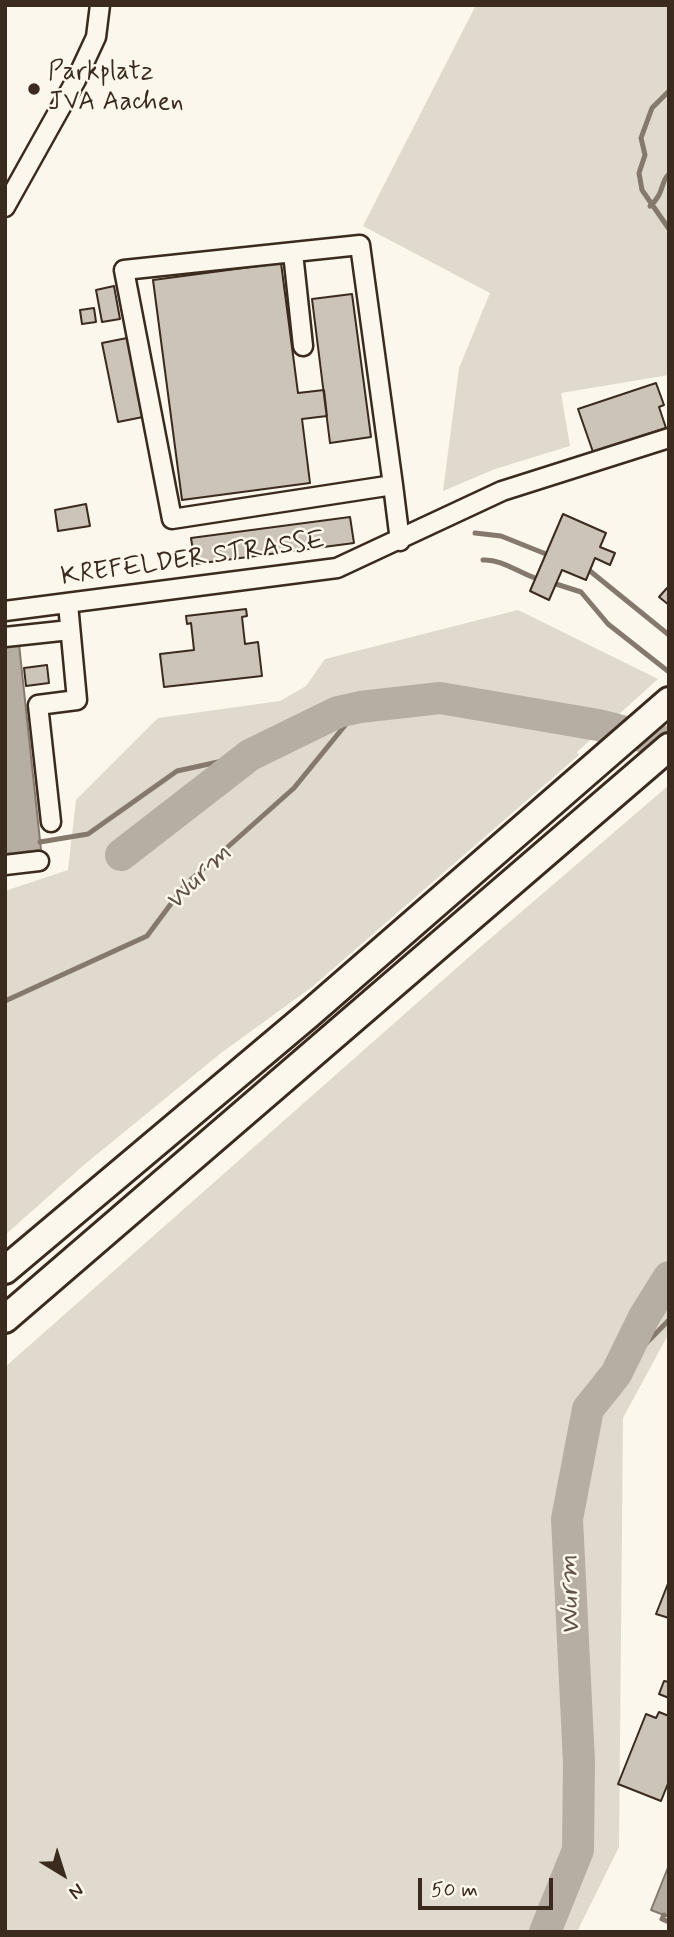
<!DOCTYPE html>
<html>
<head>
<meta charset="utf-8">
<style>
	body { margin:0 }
	#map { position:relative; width:674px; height:1937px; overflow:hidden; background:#fbf7ec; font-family:Mynerve,sans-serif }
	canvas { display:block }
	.frame { position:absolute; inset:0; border:7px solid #3b2a1e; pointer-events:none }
	.north { position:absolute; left:28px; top:1839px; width:70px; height:70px; -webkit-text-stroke:5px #fbf7ec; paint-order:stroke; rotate:142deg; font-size:19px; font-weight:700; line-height:28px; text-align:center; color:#3b2a1e }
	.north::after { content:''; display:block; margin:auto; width:24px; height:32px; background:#3b2a1e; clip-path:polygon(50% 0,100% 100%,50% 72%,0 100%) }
	.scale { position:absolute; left:418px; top:1878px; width:135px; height:32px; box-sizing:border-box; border:4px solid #3b2a1e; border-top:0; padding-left:9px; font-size:21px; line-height:24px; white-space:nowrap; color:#3b2a1e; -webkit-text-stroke:5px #fbf7ec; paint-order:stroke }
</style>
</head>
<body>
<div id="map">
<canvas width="674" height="1937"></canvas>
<div class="frame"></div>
<div class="north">N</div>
<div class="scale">50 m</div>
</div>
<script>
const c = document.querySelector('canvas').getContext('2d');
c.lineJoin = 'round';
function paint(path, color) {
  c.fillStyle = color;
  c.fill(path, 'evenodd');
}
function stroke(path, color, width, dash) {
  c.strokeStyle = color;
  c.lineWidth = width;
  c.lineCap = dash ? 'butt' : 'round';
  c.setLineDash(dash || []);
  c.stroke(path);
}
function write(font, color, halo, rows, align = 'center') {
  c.font = font + ' Mynerve,sans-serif';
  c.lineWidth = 5;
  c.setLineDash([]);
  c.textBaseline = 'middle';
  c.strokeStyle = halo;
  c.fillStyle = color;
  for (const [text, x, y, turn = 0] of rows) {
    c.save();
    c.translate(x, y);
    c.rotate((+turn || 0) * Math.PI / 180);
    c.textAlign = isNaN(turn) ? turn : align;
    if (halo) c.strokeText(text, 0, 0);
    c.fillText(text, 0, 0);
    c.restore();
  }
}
const green = new Path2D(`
	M476,5h193v370l-108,18 9,53 -75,23 -52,22 16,-123 31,-75 -127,-67z
	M518,610l140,69 -81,73 2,3 -267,232 -91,66 -136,111 -80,71v-344l63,-21 8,-70 82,-82 122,-17 26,-15 19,-27z
	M669,785v548l-46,85 -4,429 -42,85h-572v-565l472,-417z`);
const water = new Path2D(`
	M19,644l22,206 -36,4v-209z
	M669,1865v52l-18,-7z`);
const stream = new Path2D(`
	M669,91l-17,17 -11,30 4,17 -6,18 3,17 27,39
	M650,206c15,-13 10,-24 19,-32
	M475,533l26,3 45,18
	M483,560c19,-1 34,12 52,18
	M590,571l79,64
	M556,584l25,8 27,32 61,48
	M40,842l48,-8 89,-63 73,-16
	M5,1001l142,-65 38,-51 109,-97 66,-81
	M616,1374l53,-54
	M664,1915l-2,4 7,3`);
const river = new Path2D(`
	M121,855l129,-100 88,-43 22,-5 80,-9 158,27 71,18
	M545,1932l33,-82 1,-88 -12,-243 21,-110 28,-35 28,-57 25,-40`);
const building = new Path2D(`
	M281,263l17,130 26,-3 3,26 -25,3 8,64 -128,17 -29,-220z
	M114,286l6,33 -18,3 -6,-32z
	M352,294l19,143 -41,6 -18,-144z
	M94,308l2,14 -14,2 -2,-14z
	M127,338l16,79 -25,5 -16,-79z
	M656,383l8,22 -5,2 7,21 -73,24 -15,-43z
	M86,504l4,22 -32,5 -3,-21z
	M563,514l43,19 -6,14 15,6 -5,12 -15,-7 -9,22 -24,-10 -13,30 -19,-9z
	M350,517l4,26 -159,21 -4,-26z
	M667,588l2,2v15l-10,-8z
	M246,609l1,7 -5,1 3,27 13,-2 4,34 -98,11 -4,-33 34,-4 -3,-27 -4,1 -1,-8z
	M47,665l2,18 -23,3 -2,-18z
	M669,1581v37l-13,-4z
	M664,1681l5,1v16l-10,-4z
	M659,1712l10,4v65l-8,20 -43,-17 28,-70 10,4z`);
const minor = new Path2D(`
	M5,207l71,-127 20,-43 4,-32
	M293,253l10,93
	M393,485l-33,-240 -236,25 48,249 221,-34 7,56
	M5,611l332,-43 165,-77 167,-53
	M5,637l65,-7
	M51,822l-13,-117 39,-5 -9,-96
	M5,865l34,-4`);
const highway = new Path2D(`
	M5,1270l303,-255 361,-314
	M5,1319l664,-572`);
const markers = [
	[34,89,7,"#3b2a1e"]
];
const poiNames = [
	["Parkplatz",48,74],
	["JVA Aachen",48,104]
];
const streetNames = [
	["KREFELDER STRASSE",193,560,-8]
];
const waterNames = [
	["Wurm",199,878,-46],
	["Wurm",571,1595,-93]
];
paint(green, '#dfd9ce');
paint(water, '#b6aea2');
stroke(water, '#85796d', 2);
stroke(stream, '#85796d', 5);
stroke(river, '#b6aea2', 32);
paint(building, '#ccc4b9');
stroke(building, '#3b2a1e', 2);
stroke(minor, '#3b2a1e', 23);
stroke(highway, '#3b2a1e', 32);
stroke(minor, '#fbf7ec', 18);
stroke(highway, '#fbf7ec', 26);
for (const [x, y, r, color] of markers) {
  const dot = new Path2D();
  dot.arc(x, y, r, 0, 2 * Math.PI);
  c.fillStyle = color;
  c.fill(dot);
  stroke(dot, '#fbf7ec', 2.5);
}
write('26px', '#3b2a1e', '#fbf7ec', poiNames, 'left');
write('26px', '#3b2a1e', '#fbf7ec', streetNames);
write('italic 28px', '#605246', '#fbf7ec', waterNames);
</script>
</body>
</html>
